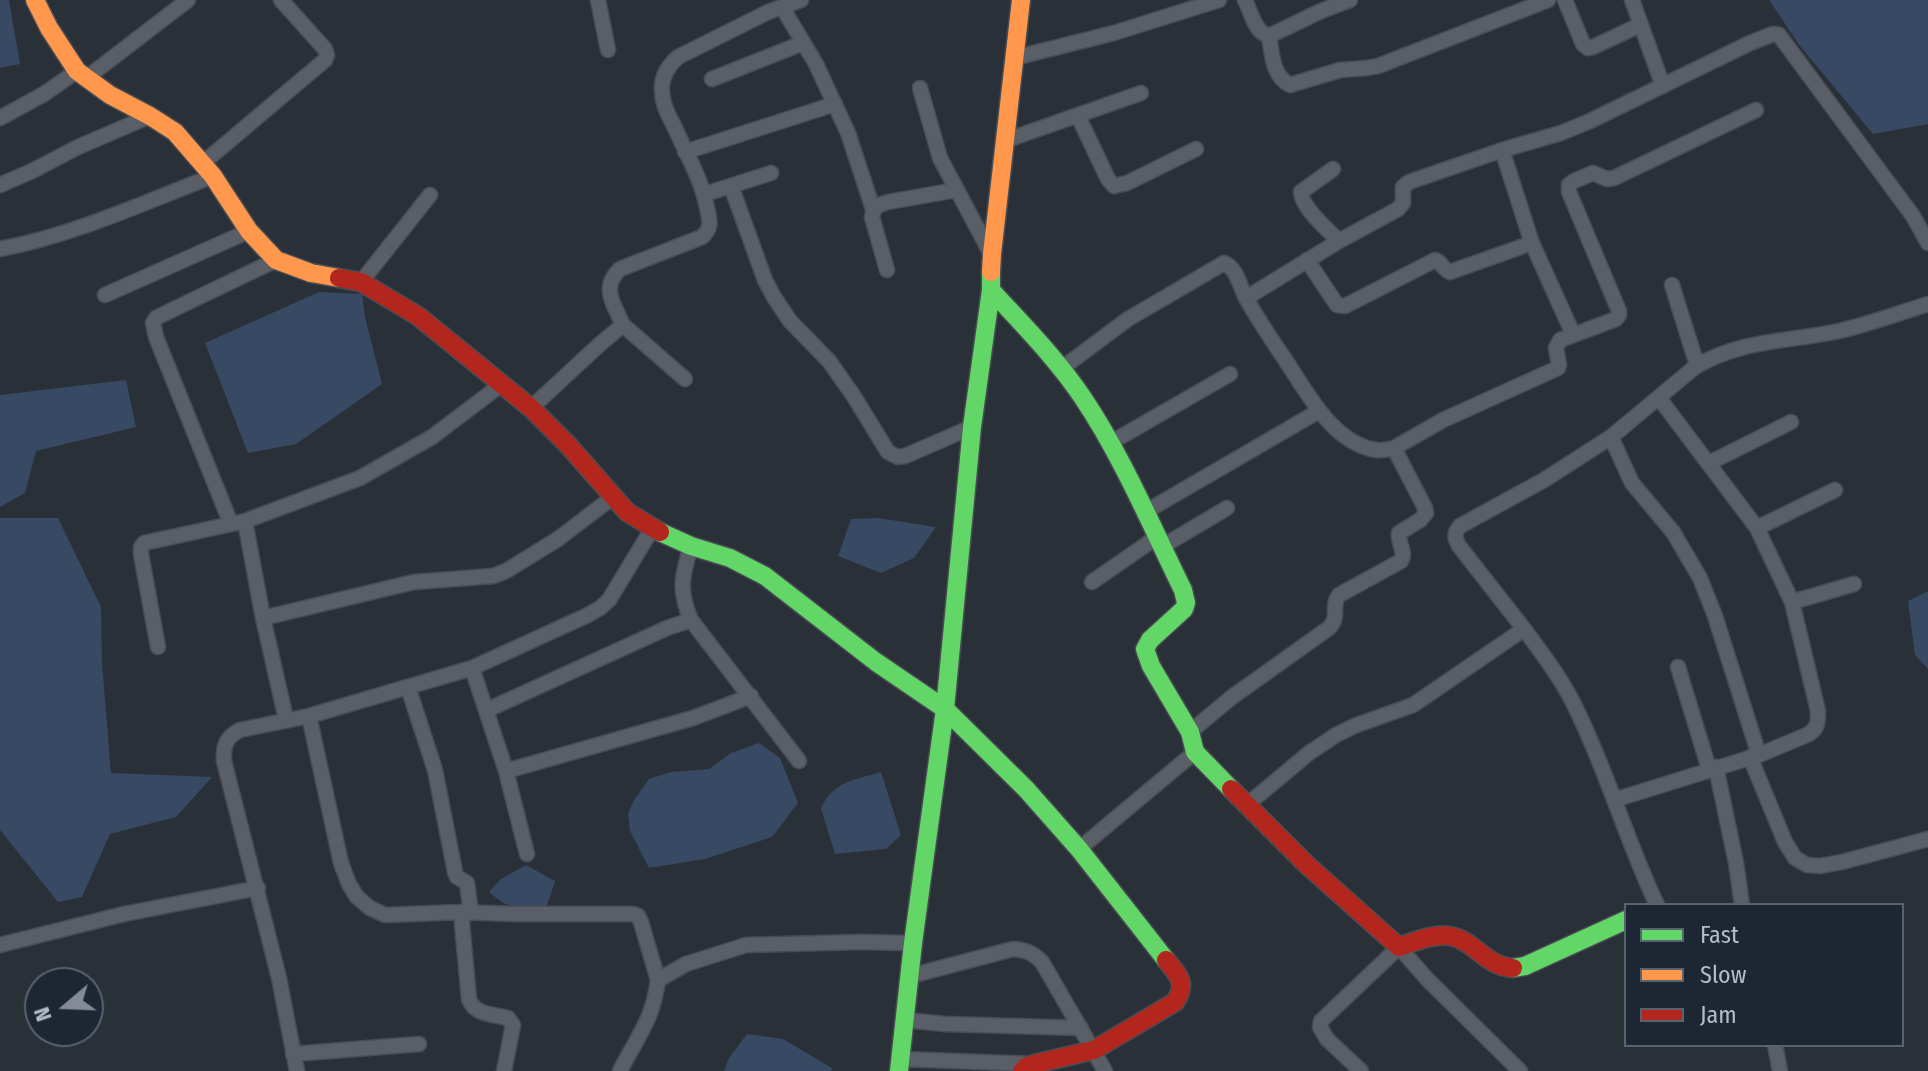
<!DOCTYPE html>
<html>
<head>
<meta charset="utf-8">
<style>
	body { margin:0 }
	#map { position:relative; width:1928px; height:1071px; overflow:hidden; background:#2a3038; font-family:"Fira Sans Condensed",sans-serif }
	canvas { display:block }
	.legend { position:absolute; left:1624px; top:903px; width:280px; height:144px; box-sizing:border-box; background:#1d2633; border:2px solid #59626f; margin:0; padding:10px 14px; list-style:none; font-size:24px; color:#b4bcc9 }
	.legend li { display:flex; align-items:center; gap:16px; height:40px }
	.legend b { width:40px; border:2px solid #59626f }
	.north { position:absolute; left:24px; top:967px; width:80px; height:80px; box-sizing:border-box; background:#1d2633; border:2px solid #59626f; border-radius:50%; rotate:251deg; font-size:22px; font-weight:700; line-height:32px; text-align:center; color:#b4bcc9 }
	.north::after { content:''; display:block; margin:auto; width:28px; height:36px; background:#848b96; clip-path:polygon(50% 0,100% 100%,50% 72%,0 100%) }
</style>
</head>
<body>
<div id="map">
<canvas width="1928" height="1071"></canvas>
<ul class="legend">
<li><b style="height:10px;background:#63d668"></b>Fast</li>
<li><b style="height:10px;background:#ff974d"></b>Slow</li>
<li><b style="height:10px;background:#b3261e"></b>Jam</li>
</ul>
<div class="north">N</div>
</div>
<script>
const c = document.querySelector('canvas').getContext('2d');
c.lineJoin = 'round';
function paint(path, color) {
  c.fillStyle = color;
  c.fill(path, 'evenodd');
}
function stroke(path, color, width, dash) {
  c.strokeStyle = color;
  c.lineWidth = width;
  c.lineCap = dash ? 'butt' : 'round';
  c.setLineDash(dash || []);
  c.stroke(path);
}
const water = new Path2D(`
	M0,0h9l11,64 -20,4z
	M1769,0h159v124l-55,10 -73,-88z
	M319,292l43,2 3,23 17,67 -86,60 -48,9 -43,-110z
	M126,380l10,47 -100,24 -11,42 -25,14v-112z
	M0,518h58l43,89 1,57 9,109 101,4 -36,40 -66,17 -28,63 -24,5 -58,-72z
	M878,518l58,9 -22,31 -33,15 -43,-17 13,-37z
	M1928,591v78l-13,-14 -7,-54z
	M759,743l21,15 18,45 -26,34 -67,22 -56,9 -19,-37 -2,-17 6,-14 15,-21 22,-7 38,-3 22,-16z
	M881,772l20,63 -15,14 -51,5 -14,-46c13,-27 33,-28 60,-36z
	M526,865l29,16 -12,36 -40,-14 -14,-11 12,-13z
	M747,1034l36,5 49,29 -1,3h-107l5,-13z`);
const street = new Path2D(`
	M598,0l10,50
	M1245,0c6,12 10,33 24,36l52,-25 29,-11
	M1565,0l18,44 5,4 5,-1 47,-22
	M1632,0l31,86
	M782,7l34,57 32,69 25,76
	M1269,36c3,17 3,40 21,49l50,-15 27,-2 11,-2 170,-66
	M1014,58l100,-25 105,-33
	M85,79l103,-79
	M712,79l91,-36
	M920,88l20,70 51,96
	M1078,116l30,63 6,7 13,-3 69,-34
	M0,118l44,-24 33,-23
	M1004,141l137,-48
	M1502,150l30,93 41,91
	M685,152l150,-48
	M203,163l122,-103 2,-5 -2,-6 -44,-49
	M1333,169l-32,23c1,16 26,37 38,49
	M0,185l32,-14 46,-24 72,-31
	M731,186l34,94 9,17 16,24 39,40 24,34 35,57 10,5 7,-1 67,-29
	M705,194l66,-21
	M0,249c74,-14 143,-46 213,-73
	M1307,260l30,45 8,1 90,-46c7,2 8,10 15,12l82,-29
	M887,270l-15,-53c2,-11 6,-12 16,-15l68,-12
	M361,282l69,-87
	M1672,285l25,80
	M105,295l144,-64
	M1246,298l93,-57 59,-32 5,-6v-16l6,-5 93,-32 59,-17 29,-12 160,-78 23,-9 6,1 134,181 15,27
	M623,325l62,54
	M1061,369l67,-50 96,-56c13,5 16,24 22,35 12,22 26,42 40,63 22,33 47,82 90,89 6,1 13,-1 18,-2
	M531,408l69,-64 23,-19c-9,-21 -23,-37 -3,-56l82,-32c10,-9 8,-16 5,-29 -5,-28 -21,-55 -33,-82 -6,-12 -12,-22 -12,-36 -1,-13 6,-24 16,-33l90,-45 33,-12
	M1611,437l21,46 41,49 27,46 15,38 44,139
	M1110,443l120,-69
	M1709,463l82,-41
	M1145,512l174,-101
	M245,521l18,97 151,-36 79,-6 13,-5 52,-32 55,-42
	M231,524l-75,-187 -3,-14 3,-5 18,-9 102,-49
	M1757,528l78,-38
	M691,546c-9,30 -13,44 0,74l108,141
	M1163,546l64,-38
	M1092,582l65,-45
	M1792,602l62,-18
	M263,618l23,101
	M1524,629c21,28 42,56 56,88 29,61 48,127 77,188
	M158,647l-17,-93v-7l3,-4 101,-22 115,-43 72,-41 70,-53
	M1678,667l31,102
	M472,668l34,103 21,83
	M408,687l27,83 20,102 2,5 10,6 4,30
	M487,710l180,-82 24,-8
	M309,716l32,147 8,21 8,13 13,11 15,7 76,-3 52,2h120l5,2 3,6 17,58
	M1190,732l42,-35 97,-69c12,-13 1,-21 10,-33l62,-34c6,-9 -4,-18 -2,-28l21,-13 6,-7 -1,-5 -31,-60 49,-28 115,-52 1,-3 -3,-17 4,-8 56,-21 3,-4v-4l-50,-119v-7l5,-4 19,-8 14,6 7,-1 142,-68
	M1750,757l35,85 10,16 12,7 13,1 22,-4 86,-23
	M1716,767l20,96 6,42
	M506,771l187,-53 58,-22
	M1614,800l145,-45 50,-21c9,-6 9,-12 9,-23l-26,-109 -35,-74 -98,-130
	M1248,804l61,-51 27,-18 18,-9 59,-21 111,-76 -65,-83c-4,-8 -6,-12 1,-20l84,-46 67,-43 84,-70c47,-28 93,-25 144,-36 30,-7 60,-18 89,-27
	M1079,849l116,-97
	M461,912l8,87c5,16 24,15 39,19l5,7 -9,46
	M0,945l124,-31 134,-26
	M910,976l103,-27c14,1 20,4 29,13l63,109
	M905,1020l40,4 136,4
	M1775,1045l5,26
	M293,1054l126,-10
	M900,1059l134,5
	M297,1071l-18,-93 -55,-217c-1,-15 2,-24 16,-31l69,-14 163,-48 116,-53 12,-7 9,-8 43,-71
	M620,1071c17,-34 33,-51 38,-91l28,-16 60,-19 114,-3 53,1
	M1361,1071l-34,-32 -7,-12 1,-6 78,-74 28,32 93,92`);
const fast = new Path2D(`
	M991,290c32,35 66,69 92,108 39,58 69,129 100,192l3,13 -2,6 -34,31 -5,9 6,17 39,66 5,20 36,37
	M660,532l31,14 39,12 35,18 111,86 69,47 81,80 53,60 87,111
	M1513,968l12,-2 101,-46
	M899,1071l14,-128 32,-234 27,-282 19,-137v-18`);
const slow = new Path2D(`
	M35,0l14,28 28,43 33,24 40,21 25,16 38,44 36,55 27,29 35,13 28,5
	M991,272l1,-18 29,-254`);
const jam = new Path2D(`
	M339,278l22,4 57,34 113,92 37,37 59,67 33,20
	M1231,789l75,75 93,83c15,-5 35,-14 51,-11 26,5 34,30 63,32
	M1022,1071l4,-4 8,-3 60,-14 81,-48c13,-19 3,-27 -9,-42`);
paint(water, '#384963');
stroke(street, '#484c53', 17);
stroke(fast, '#484c53', 21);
stroke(slow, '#484c53', 21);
stroke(jam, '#484c53', 21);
stroke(street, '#5a5e66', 14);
stroke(fast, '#63d668', 18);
stroke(slow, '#ff974d', 18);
stroke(jam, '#b3261e', 18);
</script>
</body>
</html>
